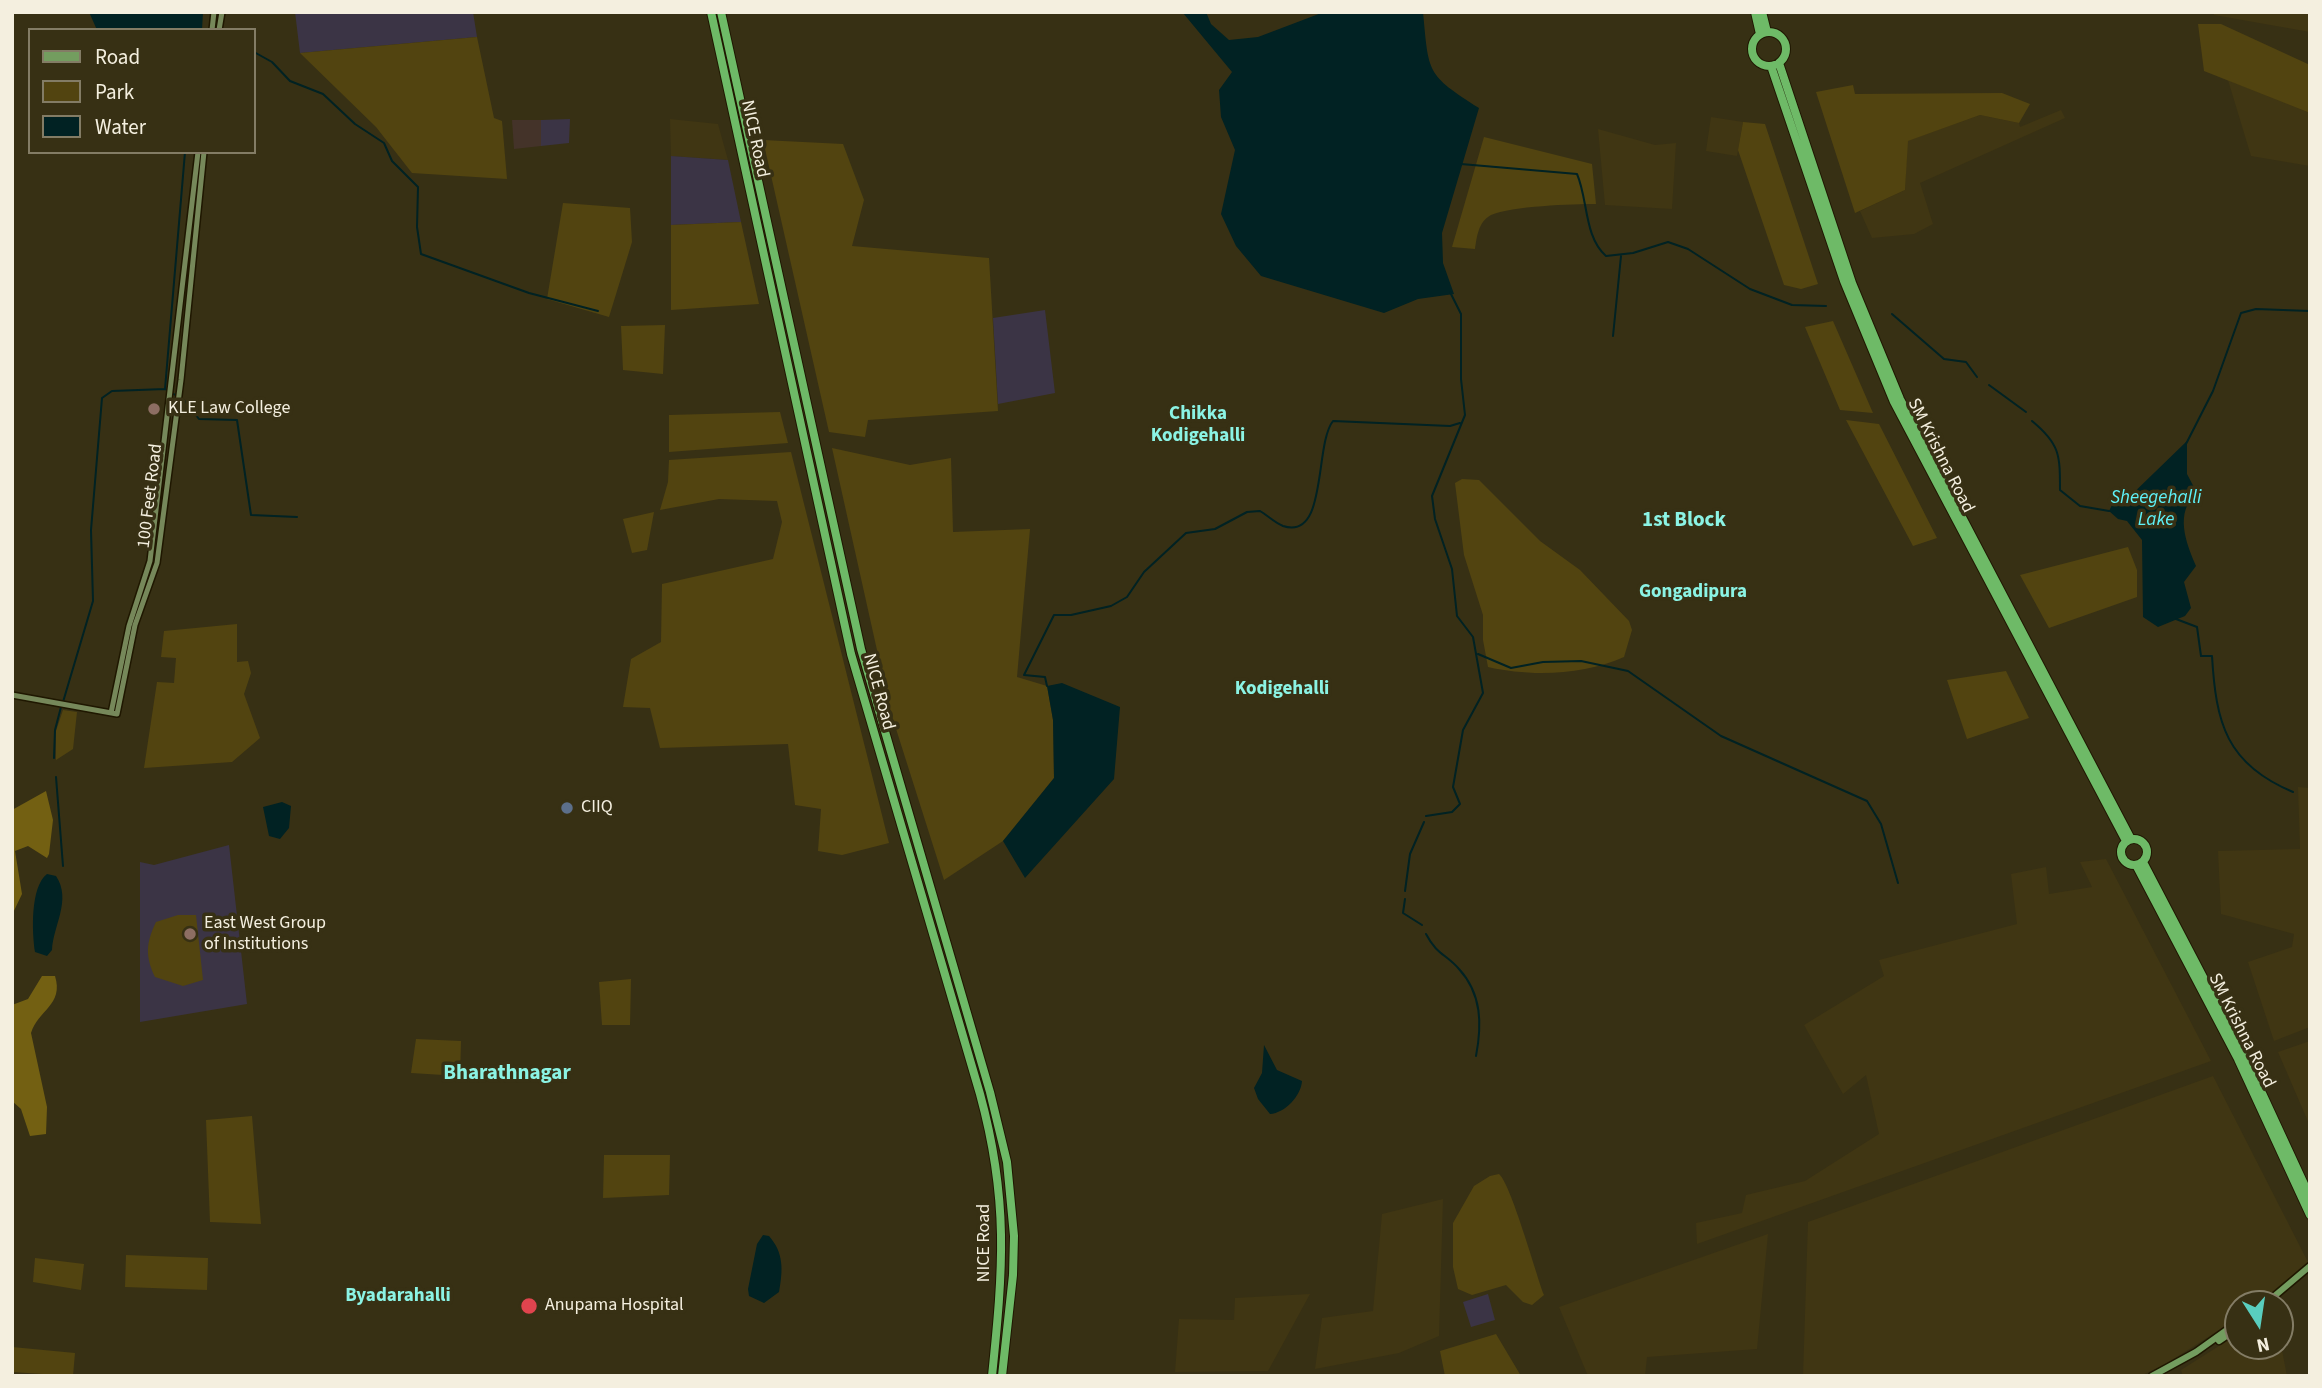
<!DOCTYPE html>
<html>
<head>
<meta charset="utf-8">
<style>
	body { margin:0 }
	#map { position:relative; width:2322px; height:1388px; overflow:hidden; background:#373014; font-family:"Source Sans 3",sans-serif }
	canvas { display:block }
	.frame { position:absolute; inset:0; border:14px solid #f4efdf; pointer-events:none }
	.legend { position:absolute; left:28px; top:28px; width:228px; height:126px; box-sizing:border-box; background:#373014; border:2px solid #837c65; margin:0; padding:9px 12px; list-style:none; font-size:21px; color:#f4efdf }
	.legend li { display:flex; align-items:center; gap:14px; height:35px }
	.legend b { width:35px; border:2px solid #837c65 }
	.north { position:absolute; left:2224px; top:1290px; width:70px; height:70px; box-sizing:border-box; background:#373014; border:2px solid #837c65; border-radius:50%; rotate:168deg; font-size:19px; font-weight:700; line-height:28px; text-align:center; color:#f4efdf }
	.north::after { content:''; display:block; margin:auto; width:24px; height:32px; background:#59cebf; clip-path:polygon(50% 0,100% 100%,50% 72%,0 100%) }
</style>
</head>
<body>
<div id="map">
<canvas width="2322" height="1388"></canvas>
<div class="frame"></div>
<ul class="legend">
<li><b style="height:9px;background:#739d5f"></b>Road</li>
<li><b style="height:19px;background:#524410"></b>Park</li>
<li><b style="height:19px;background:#012223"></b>Water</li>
</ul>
<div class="north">N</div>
</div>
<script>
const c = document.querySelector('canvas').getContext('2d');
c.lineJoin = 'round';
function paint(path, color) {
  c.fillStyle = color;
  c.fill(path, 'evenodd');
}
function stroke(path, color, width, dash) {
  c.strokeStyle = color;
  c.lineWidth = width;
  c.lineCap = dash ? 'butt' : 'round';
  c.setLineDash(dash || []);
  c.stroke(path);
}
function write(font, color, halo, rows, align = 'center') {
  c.font = font + ' "Source Sans 3",sans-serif';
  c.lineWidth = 7;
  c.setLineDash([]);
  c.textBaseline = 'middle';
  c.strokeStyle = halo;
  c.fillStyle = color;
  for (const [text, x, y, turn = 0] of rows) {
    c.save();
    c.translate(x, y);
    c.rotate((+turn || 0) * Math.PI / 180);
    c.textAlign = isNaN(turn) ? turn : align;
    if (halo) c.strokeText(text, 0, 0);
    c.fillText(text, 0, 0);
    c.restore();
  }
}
const built = new Path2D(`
	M2214,12h96v20l-96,-17z
	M2228,80l82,33v53l-59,-10z
	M2061,110l4,8 -145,65 13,41 -19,10 -42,4 -12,-27 45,-21 2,-49 73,-26 39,8 1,4z
	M1711,117l32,5 -6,34 -31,-5z
	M670,119l48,5 10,36 -57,-4z
	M1598,129l57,16 21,-2 -4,66 -67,-4z
	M2298,787l12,1v239l-36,14 -26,-79 44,-15 2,-13 -73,-20 -3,-63 82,-2z
	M2106,859l105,202 -514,183 -1,-21 46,-10 4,-18 59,-14 74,-47 -13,-59 -23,19 -39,-69 80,-49 -5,-16 138,-36 -6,-50 35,-7 3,27 43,-7 -12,-25z
	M2310,1041v85l-32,-74z
	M2213,1076l95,186 -50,42h-20v14l-74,47 -24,11h-337l5,-154z
	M1443,1199l-4,137 -40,17 -84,16 7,-51 51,-7 9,-97z
	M1768,1234l-11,115 -110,8 -2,19h-57l-29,-69z
	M1310,1294l-42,77 -93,1 4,-53 55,1 1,-22z
	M2238,1334v12h42v-6l7,36h-104l-2,-6z`);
const education = new Path2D(`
	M295,12h178l4,25 -177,16z
	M570,119l-1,24 -28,3v-26z
	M671,156l57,4 13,62 -70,3z
	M1045,310l10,83 -57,11 -5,-86z
	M229,845l18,159 -107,18v-160l14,3z
	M1488,1294l7,26 -24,7 -8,-25z`);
const medical = new Path2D(`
	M512,120h29v26l-27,3z`);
const green = new Path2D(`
	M2198,24h23l89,41v48l-106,-42z
	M477,37l17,81 8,3 5,58 -95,-6 -36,-46 -76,-74z
	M1853,85l2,9 147,-1 28,11 -11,19 -39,-8 -72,26 -3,49 -50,23 -39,-121z
	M1743,122l22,2 53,160 -17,5 -17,-4 -46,-135z
	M1484,137l108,27 4,40c-23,0 -85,2 -105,11 -13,7 -14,22 -16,34l-23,-2z
	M763,140l80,4 21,56 -12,46 137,12 9,153 -130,9 -3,17 -36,-5z
	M563,203l67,5 2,34 -23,75 -62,-18z
	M741,222l18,82 -88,6v-85z
	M1833,321l40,92 -33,-3 -35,-83z
	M665,325l-2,49 -40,-4 -2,-44z
	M780,412l8,31 -119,9v-37z
	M1846,420l33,4 58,114 -24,8z
	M832,448l78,17 41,-7 2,74 77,-3 -13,148 30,9 6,34 1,58 -51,63 -59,39 -53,-167z
	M791,452l98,391 -47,12 -24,-4 3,-42 -26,-4 -7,-61 -128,4 -10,-40 -27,-1 8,-48 30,-17 1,-58 111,-25 9,-37 -5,-21 -58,-2 -59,11 8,-28 1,-22z
	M1462,479l17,1 61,61 40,29 49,51 3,9 -8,27c-39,18 -93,20 -136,10l-5,-27v-25l-19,-60 -9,-72z
	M654,512l-7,38 -15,3 -9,-34z
	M2128,547l9,23v27l-88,31 -29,-53z
	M237,624v38l11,-1 3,12 -7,21 16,44 -28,24 -88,6 13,-86 17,1 2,-25 -15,-1 3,-26z
	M2006,671l23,47 -62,21 -20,-59z
	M63,710l14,2 -4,37 -17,11v-29z
	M178,915h18l7,65 -20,6 -28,-9c-10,-21 -9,-34 1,-55z
	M631,979l-1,46h-28l-3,-43z
	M416,1039l45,2 -1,35 -49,-3z
	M252,1116l9,108 -51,-2 -4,-102z
	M604,1155h66l-1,40 -66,3z
	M1499,1174c12,10 37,100 45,121l-12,10 -9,-3 -17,-17 -34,10 -14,-6 -5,-22v-44l21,-37 16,-10z
	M126,1255l82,3 -1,32 -82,-3z
	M35,1258l49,6 -3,26 -48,-8z
	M1496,1334l25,42h-76l-5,-25z
	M12,1347l63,6 -2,23 -61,-4z`);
const forest = new Path2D(`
	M46,791l7,29 -4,34 -2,4 -19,-12 -13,5 7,43 -10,21v-105z
	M42,976h13c9,29 -17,34 -24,57l16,74 -1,27 -16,2 -9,-27 -9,-8v-96l16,-6z`);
const water = new Path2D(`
	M89,12h114l-1,18h-105z
	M1206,12l5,12 18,16 29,-3 66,-25h99c6,62 3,62 56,96l-37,125 1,30 11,31 -36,5 -34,14 -123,-37 -25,-30 -15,-32 14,-64 -14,-33 -2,-27 13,-18 -49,-59z
	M2187,441v33l10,19c-23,19 -11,50 -1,73l-12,16 7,26 -6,8 -27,11 -15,-10 -1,-77 -15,-19 -9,-2 -9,-8 3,-6 11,-2z
	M1062,683l58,24 -6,72 -89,99 -22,-37 51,-63 -1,-58 -6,-34z
	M282,802l9,4 -2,22 -9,11 -11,-3 -6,-29z
	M47,874l9,2c16,24 -3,50 -4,74l-5,6 -12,-4c-3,-19 -5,-65 12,-78z
	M1264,1045l13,25 25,11c-1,15 -17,32 -32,33l-12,-15 -4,-11 8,-15z
	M763,1235l6,1c15,17 14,34 10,56l-15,11 -15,-7 -1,-7 9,-45z`);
const stream = new Path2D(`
	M254,52l18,10 18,19 33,13 32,30 29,19 8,18 26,26 -1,40 4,27 108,39 69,18
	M1461,164l116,10c11,25 7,63 29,82l27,-3 35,-11 20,7 62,40 42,16 34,1
	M1892,314l52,45 22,3 11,15
	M1613,336l8,-80
	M1989,385l37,27
	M165,389l19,11 15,19 38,1 14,95 46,2
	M2032,421c28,23 28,34 28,69l20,16 29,5
	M2186,444l27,-53 28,-78 15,-4 54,2
	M2176,619l21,8 4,29h11c4,67 14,108 81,136
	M1478,654l33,14 32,-6 38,-1 47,10 93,65 146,65 14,23 17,59
	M1047,686l-2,-9 -21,-2 30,-60h17l40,-9 16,-9 17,-25 42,-39 29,-4 32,-17 13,-1c7,4 15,12 23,15 45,15 31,-81 50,-105l117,5 10,-3
	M63,702l30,-101 -2,-71 11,-132 10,-7 53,-2 20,-237
	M54,758l1,-28 6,-23
	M56,777l7,89
	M1426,816l26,-4 8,-8 -7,-17 10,-57 20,-37 -10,-56 -16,-21 -5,-47 -17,-50 -3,-23 33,-81 -4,-36v-65l-11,-22
	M1405,891l5,-37 14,-32
	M1405,899l-2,14 19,12
	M1426,934c11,21 20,20 33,35 23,25 23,56 17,87`);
const secondary = new Path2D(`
	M212,30l2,-18
	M219,30l3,-18
	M12,695l105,19 18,-89 22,-62 24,-183 23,-228
	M111,713l18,-87 21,-65 48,-409`);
const primary = new Path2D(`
	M2265,1304l45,-38
	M2219,1341l19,-13
	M2152,1376l44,-24 42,-30`);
const highway = new Path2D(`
	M711,12l140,642 129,440c29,106 23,175 12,282
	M721,12l140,637 129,443 17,70 7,74 -1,39 -11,101
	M1755,12l5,22
	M1762,12l5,20
	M1752 49a17 17 0 1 1 34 0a17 17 0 1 1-34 0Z
	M1779,63l73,220 48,116 231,440
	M1771,66l73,215 50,121 232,439
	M2121 852a13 13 0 1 1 26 0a13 13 0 1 1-26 0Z
	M2143,862l106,203 61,132
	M2136,865l102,194 72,156`);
const markers = [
	[154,409,7,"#8d6e63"],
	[567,808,7,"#5c6f8a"],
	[190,934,7,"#8d6e63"],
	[529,1306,9,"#e0444e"]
];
const streetNames = [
	["NICE Road",754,139,78],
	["SM Krishna Road",1940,456,63],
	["100 Feet Road",151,496,-83],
	["NICE Road",878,692,75],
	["SM Krishna Road",2241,1031,63],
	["NICE Road",985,1243,-90]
];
const poiNames = [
	["KLE Law College",168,409],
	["CIIQ",581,808],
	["East West Group",204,924],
	["of Institutions",204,945],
	["Anupama Hospital",545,1306]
];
const neighbourhoodNames = [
	["Chikka",1198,415],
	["Kodigehalli",1198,437],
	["Gongadipura",1693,593],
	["Kodigehalli",1282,690],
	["Byadarahalli",398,1297]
];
const waterNames = [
	["Sheegehalli",2156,499],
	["Lake",2156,521]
];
const quarterNames = [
	["1st Block",1684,521],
	["Bharathnagar",507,1074]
];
paint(built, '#403613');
paint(education, '#3b3445');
paint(medical, '#443329');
paint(green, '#524410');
paint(forest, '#736012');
paint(water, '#012223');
stroke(stream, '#012223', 2);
stroke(secondary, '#1f1700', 8);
stroke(primary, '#1f1700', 9);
stroke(highway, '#1f1700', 10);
stroke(secondary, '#76885a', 5);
stroke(primary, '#739d5f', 6);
stroke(highway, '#6eba67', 8);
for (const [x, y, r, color] of markers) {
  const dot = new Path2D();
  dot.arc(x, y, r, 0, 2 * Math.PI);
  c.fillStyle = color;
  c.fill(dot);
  stroke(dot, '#373014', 2.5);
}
write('18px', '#f4efdf', '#373014', streetNames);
write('18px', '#f4efdf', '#373014', poiNames, 'left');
write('bold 19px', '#8bf3e4', '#373014', neighbourhoodNames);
write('italic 19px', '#5ef2f8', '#373014', waterNames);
write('bold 21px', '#8bf3e4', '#373014', quarterNames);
</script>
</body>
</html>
